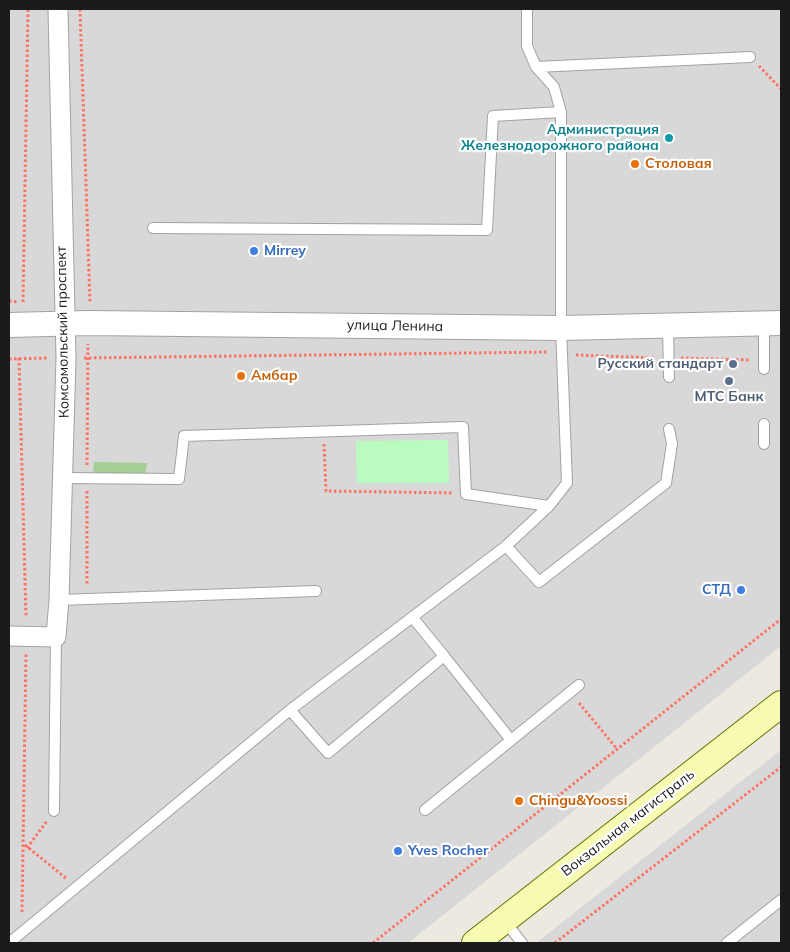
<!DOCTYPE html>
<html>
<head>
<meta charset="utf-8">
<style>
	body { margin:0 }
	#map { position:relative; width:790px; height:952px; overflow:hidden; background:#ede9e0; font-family:Mulish,sans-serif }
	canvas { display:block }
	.frame { position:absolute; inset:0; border:10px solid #1b1b1b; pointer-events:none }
</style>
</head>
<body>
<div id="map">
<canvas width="790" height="952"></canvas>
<div class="frame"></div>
</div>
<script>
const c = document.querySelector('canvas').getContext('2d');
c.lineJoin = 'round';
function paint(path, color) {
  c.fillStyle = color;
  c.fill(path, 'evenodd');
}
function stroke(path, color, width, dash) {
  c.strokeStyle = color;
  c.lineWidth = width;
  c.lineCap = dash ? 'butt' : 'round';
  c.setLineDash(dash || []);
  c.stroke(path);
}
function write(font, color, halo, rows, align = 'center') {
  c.font = font + ' Mulish,sans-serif';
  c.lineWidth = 4.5;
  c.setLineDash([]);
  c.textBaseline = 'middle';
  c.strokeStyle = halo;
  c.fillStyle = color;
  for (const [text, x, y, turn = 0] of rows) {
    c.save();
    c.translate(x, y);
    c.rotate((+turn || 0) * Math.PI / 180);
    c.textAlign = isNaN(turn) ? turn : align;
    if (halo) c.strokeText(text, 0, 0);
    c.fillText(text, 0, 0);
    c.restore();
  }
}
const residential = new Path2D(`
	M9,9h772v637l-373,297h-399z
	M781,750v193h-245z`);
const forest = new Path2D(`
	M94,462l53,1 -2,14 -52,-1z`);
const park = new Path2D(`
	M448,440l1,43h-92l-1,-42z`);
const path = new Path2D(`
	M80,9l10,293
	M759,66l22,23
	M9,301l9,1
	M23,302l5,-293
	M576,355l79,3
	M19,358l7,259
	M84,358l464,-6
	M681,358l69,2
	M9,359l39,-1
	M324,444l2,47 127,2
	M87,465l1,-121
	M87,491v94
	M579,703l38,46
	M25,845l42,34
	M27,848l20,-27
	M22,912l4,-258
	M373,943l408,-324
	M555,943l226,-176`);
const service = new Path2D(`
	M536,67l214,-10
	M153,228l334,2 6,-114 68,-4
	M764,323v46
	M668,326l1,51
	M764,424v20
	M62,478l117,1 5,-43 279,-9 3,67 83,12
	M506,546l33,36 127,-99 6,-39 -3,-15
	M59,600l257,-9
	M444,656l67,84
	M290,710l38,43 116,-97 -31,-38
	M425,810l154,-125
	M54,811l2,-174
	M504,920l18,23
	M9,943l281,-233 216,-164 43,-40 18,-23 -6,-155v-216l-7,-25 -18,-20 -9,-21v-37
	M727,943l54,-43`);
const minor = new Path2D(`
	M9,636l47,1 3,-37 7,-242 -8,-349`);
const tertiary = new Path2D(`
	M9,325l79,-2 473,5 220,-5`);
const secondary = new Path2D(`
	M475,943l306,-239`);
const markers = [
	[669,138,5,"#0f9aa8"],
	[635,164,5,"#e8710a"],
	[254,251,5,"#3f7fe0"],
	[733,364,5,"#5c6f8a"],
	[241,376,5,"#e8710a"],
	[729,381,5,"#5c6f8a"],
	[741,590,5,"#3f7fe0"],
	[519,801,5,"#e8710a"],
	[398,851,5,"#3f7fe0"]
];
const cultureNames = [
	["Администрация",659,130],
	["Железнодорожного района",659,146]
];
const foodNames = [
	["Столовая",645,164],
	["Амбар",251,376],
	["Chingu&Yoossi",529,801]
];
const shopNames = [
	["Mirrey",264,251],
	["СТД",731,590,"right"],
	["Yves Rocher",408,851]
];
const streetNames = [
	["улица Ленина",395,326,1],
	["Комсомольский проспект",63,332,-91],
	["Вокзальная магистраль",628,823,-38]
];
const serviceNames = [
	["Русский стандарт",723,364],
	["МТС Банк",729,397,"center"]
];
paint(residential, '#d9d8d8');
paint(forest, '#a4ce93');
paint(park, '#bafbc0');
stroke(service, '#a2a2a2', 12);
stroke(minor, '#a2a2a2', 21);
stroke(tertiary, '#a2a2a2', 26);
stroke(secondary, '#657302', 28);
stroke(path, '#fe7361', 3, [2.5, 2.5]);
stroke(service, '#fff', 10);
stroke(minor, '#fff', 19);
stroke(tertiary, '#fff', 24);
stroke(secondary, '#f6fbb1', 26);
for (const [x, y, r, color] of markers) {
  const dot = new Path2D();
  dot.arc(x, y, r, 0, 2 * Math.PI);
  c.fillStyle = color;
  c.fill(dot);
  stroke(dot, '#fff', 2);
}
write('bold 14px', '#0d838f', '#fff', cultureNames, 'right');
write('bold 14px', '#c56008', '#fff', foodNames, 'left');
write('bold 14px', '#366cbe', '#fff', shopNames, 'left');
write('14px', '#1b1b1b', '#fff', streetNames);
write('bold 14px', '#4e5e75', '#fff', serviceNames, 'right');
</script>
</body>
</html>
